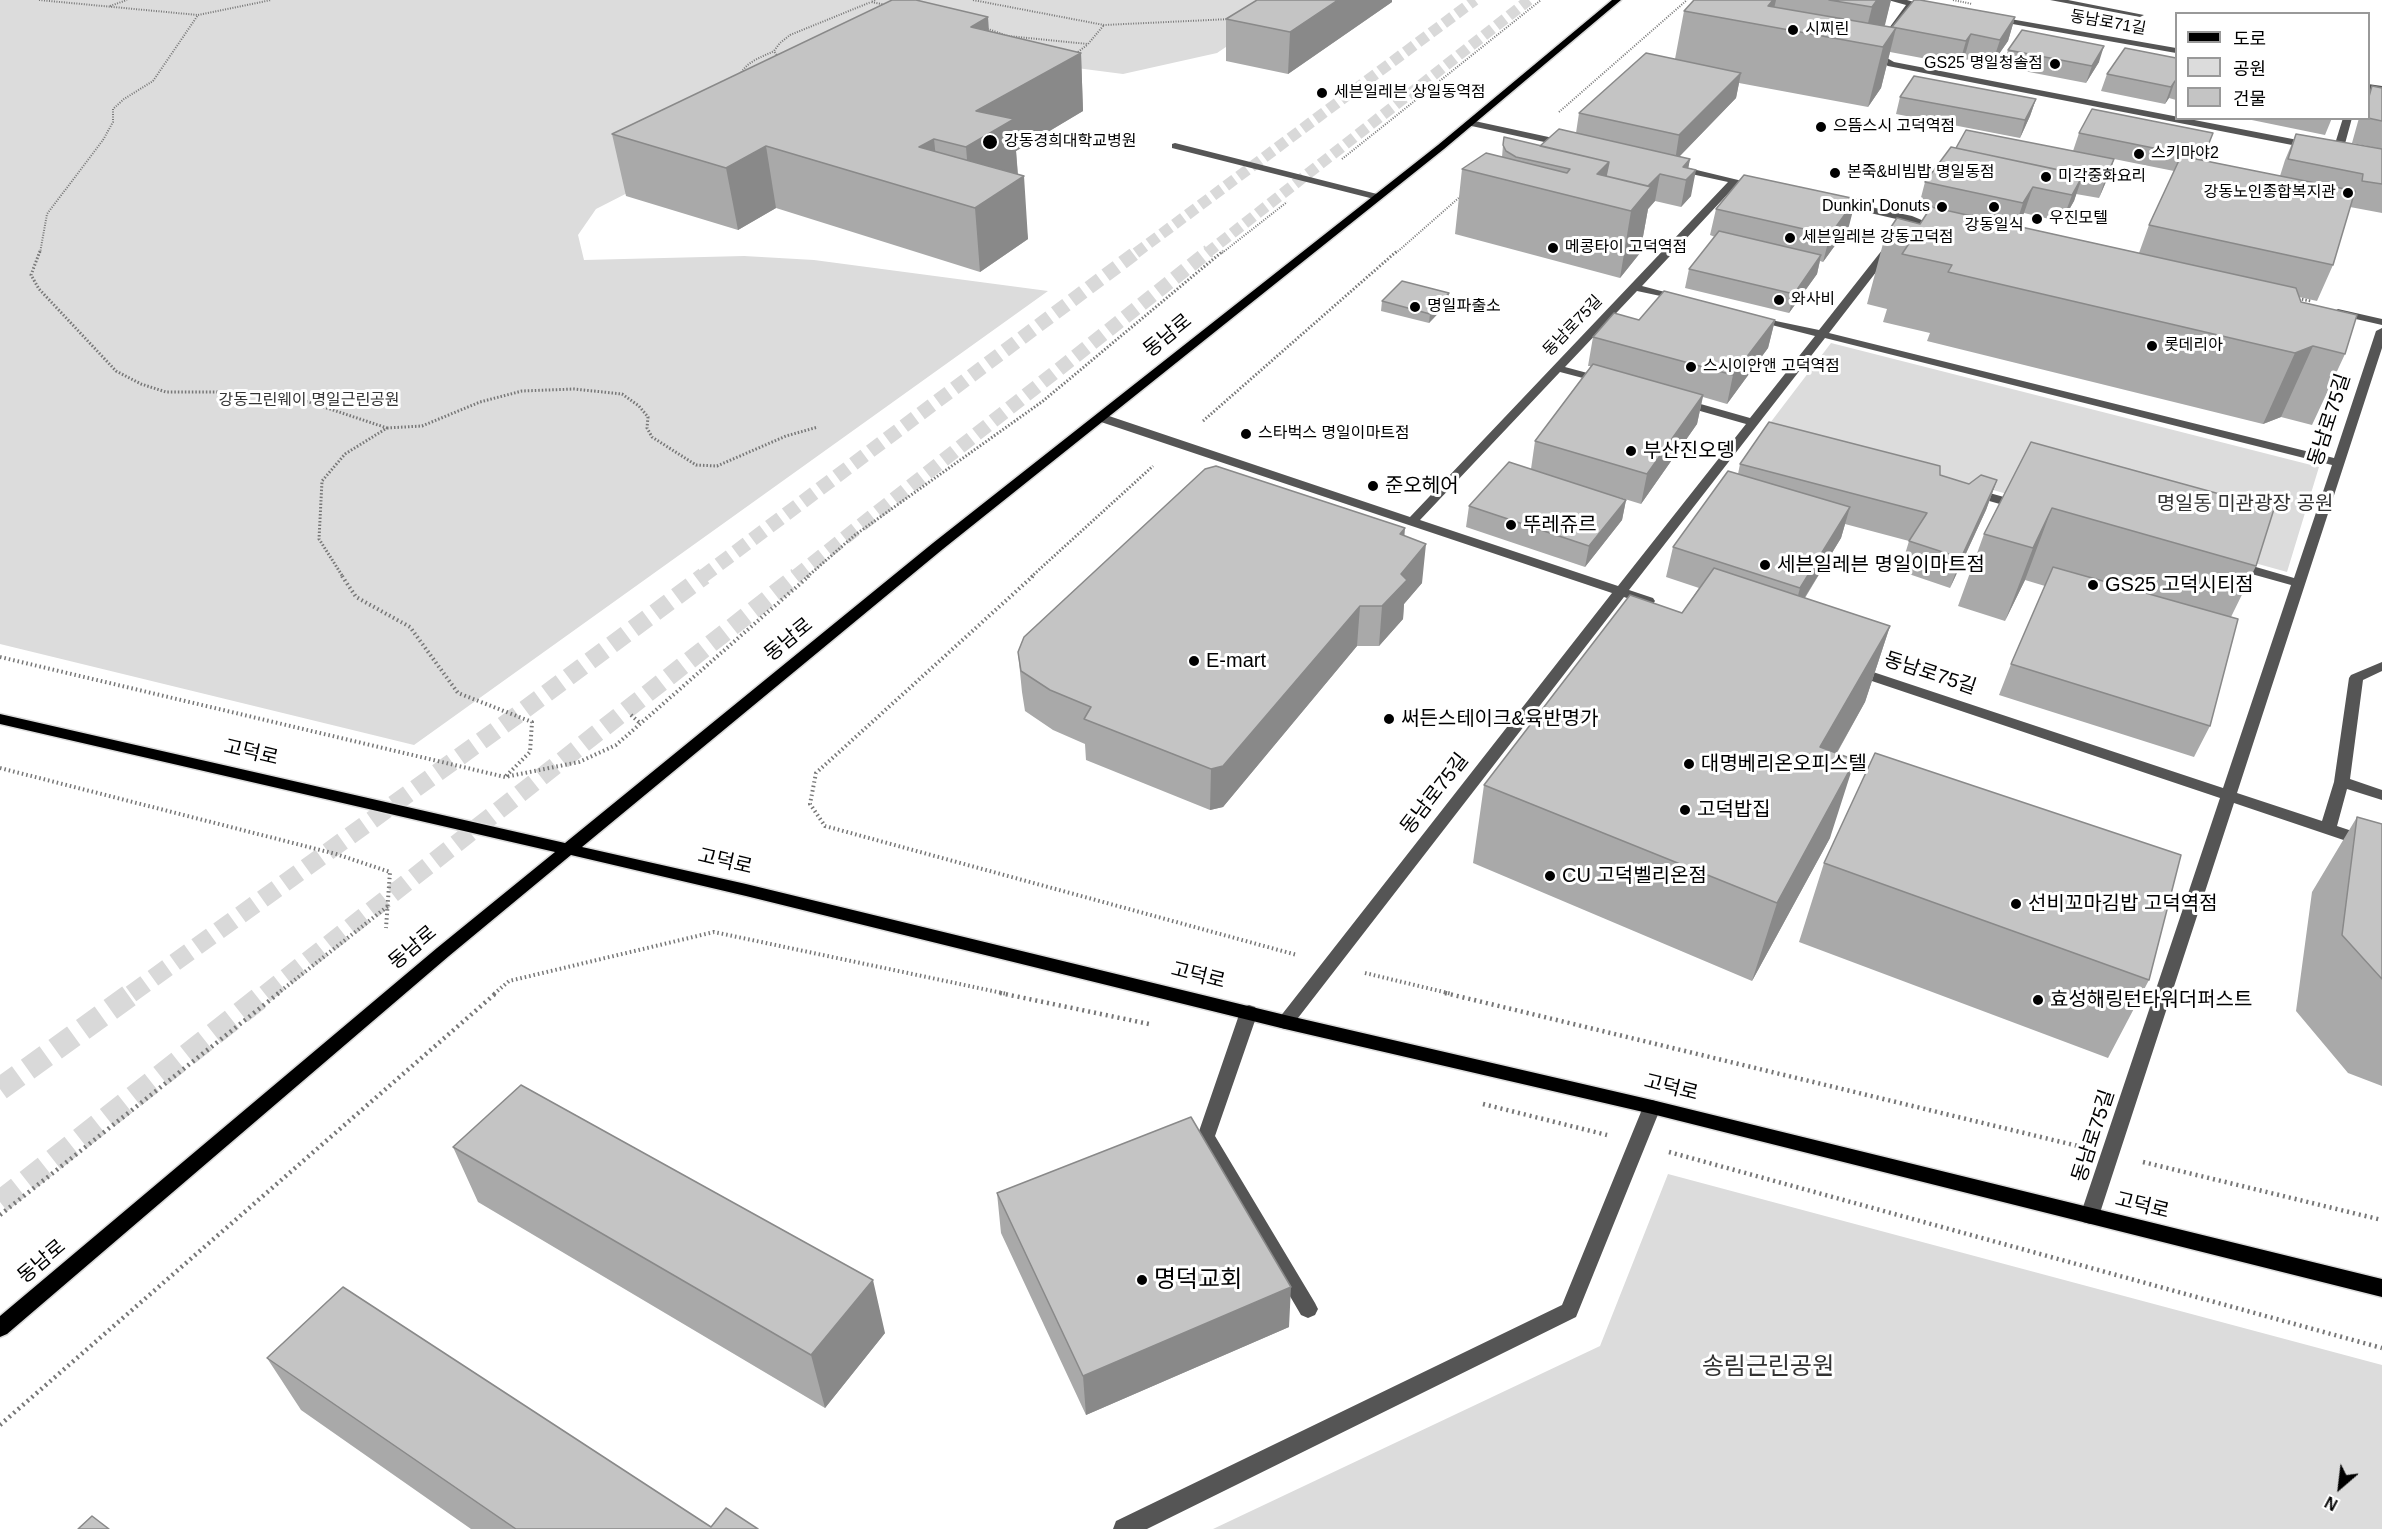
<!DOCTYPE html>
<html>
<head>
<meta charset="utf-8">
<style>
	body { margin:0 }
	#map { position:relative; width:2382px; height:1529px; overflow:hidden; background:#fff; font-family:Arial,"Noto Sans KR",sans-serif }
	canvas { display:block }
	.legend { position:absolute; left:2175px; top:12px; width:195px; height:108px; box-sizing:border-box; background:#fff; border:2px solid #999; margin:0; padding:8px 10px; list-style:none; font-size:18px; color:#000 }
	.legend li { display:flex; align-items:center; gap:12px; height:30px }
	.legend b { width:30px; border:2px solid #999 }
	.north { position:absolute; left:2310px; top:1457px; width:60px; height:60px; -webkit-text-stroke:4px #fff; paint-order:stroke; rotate:208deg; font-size:16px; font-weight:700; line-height:24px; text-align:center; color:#000 }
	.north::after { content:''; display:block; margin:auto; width:21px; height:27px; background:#000; clip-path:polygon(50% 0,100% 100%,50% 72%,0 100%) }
</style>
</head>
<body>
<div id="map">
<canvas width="2382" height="1529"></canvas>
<ul class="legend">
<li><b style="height:8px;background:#000"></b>도로</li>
<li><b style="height:16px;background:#dcdcdc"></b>공원</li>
<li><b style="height:16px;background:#c4c4c4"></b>건물</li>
</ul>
<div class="north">N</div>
</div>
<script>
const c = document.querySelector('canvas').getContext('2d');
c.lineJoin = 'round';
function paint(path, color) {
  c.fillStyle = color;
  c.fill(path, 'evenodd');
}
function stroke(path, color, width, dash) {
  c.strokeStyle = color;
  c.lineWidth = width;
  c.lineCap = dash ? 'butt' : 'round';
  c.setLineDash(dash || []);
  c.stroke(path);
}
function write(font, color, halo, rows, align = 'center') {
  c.font = font + ' Arial,"Noto Sans KR",sans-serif';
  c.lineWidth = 6;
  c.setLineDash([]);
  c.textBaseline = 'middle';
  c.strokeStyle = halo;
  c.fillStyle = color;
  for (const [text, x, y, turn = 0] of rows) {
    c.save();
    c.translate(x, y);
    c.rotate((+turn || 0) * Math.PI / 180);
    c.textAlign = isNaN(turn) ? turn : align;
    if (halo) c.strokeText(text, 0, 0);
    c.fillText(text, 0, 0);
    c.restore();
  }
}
const green = new Path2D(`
	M0,0h1296l-79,53 -94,21 -155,-20 -41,-14 -331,169 -18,26 6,25 160,-4 70,4 234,31 -634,454 -414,-101z
	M1831,343l488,124 -32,105 -520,-145z
	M1668,1174l714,191v164h-1169l387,-183z`);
const highwayTunnelFar3 = new Path2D(`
	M1136,253l339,-253
	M1207,253l322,-253`);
const highwayTunnelFar2 = new Path2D(`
	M702,577l436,-326
	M795,577l414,-326`);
const highwayTunnelFar1 = new Path2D(`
	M131,994l389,-281 184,-137
	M265,994l532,-418`);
const highwayTunnel = new Path2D(`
	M0,1089l133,-96
	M0,1202l266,-209`);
const pathFar3 = new Path2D(`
	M39,0l159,15
	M875,0l-4,2 16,3
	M973,0l131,25 127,-6
	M1953,0l19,4
	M110,6l17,-6
	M985,28l23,8 80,8 16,-19
	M1074,55l13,-10
	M778,57l-4,-6 6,-8 10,-8 81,-33
	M743,73h-2c7,-12 21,-16 33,-22
	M1559,112l128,-112
	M1342,159l199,-159
	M40,253l7,-39 56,-74 10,-18v-13l11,-10 29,-18 45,-66 73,-15
	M1222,253l65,-51
	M1396,253l66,-58`);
const pathFar2 = new Path2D(`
	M40,251l-9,24 8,14 77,82 25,13 25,8h101l42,10 78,26 -42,26 -23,27 -3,58 24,38
	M2295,298l16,3
	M1203,421l194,-170
	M387,428l35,-2 58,-24 42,-11 52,-2 48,5 17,12 9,11 -1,11 5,9 44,28 21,1 69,-30 32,-9
	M807,577l48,-42 188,-134 180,-150
	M1031,577l122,-111`);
const pathFar1 = new Path2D(`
	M342,576l14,21 54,30 48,66 74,29 -2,30 -24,24
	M1033,576l-217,197 -6,31 15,22 472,129
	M0,657l505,120 74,-15 37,-17 193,-169
	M631,715l10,9
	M0,768l336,86 54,18 -4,56
	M1365,973l87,21
	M277,994l111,-88
	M494,994l15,-13 205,-49 293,62`);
const path = new Path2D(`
	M1000,993l149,31
	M1445,993l633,153
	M1483,1104l124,31
	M1669,1152l713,196
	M2143,1162l239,58
	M0,1215l279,-222
	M0,1425l496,-432`);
const minor = new Path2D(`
	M1888,0h19l14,4 -8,2 -32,44 -1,4 14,8 440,85 9,-29h9l-9,33 -5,3 -450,-88 -15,-9v-7l33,-45z
	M2050,0h18l76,15 -4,2z
	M1993,16l183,32v5l-186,-33 -1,-2z
	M2368,84l14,2v6l-14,-2z
	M1470,120l97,21 5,3 -5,3 -100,-22 -2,-2z
	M1175,143l206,52 2,2 -5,3 -206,-52v-4z
	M1676,165l87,21 -5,3 -21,-5 -95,102 42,11v4l-47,-10 -72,76 41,11v4l-4,1 -42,-11 -140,148 198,66 128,-162 -67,-19v-4l4,-2 67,19 65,-82 -63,-16v-4l67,14 86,-109 -74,-17 -2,-2 5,-3 78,17 12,5 -5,3 -5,-1 -85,110 505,125 42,-127 6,-3v20l-145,445 85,28 12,-39 15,-104 2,-3 31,-13v9l-19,9 -13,99 32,11v10l-35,-11 -10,37 45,15v12l-148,-50 -137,419 -7,2 -7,-2 -3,-6 140,-418 -369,-124 -2,-3 7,-4 5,1 362,120 68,-203 -61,-17 -2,-3 7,-4 59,17 38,-113 -507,-127 -196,252 24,8 2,3 -2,3 -5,1 -24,-8 -333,430 -6,2 -6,-2 -3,-5 336,-429 -514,-172 -2,-3 2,-3h8l304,102 318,-335 -55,-12 -2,-2z
	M2338,309l44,10v6l-48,-11 -1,-2z
	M1972,488l53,15 2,3 -6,4 -53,-15 -2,-3 2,-3z
	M1249,1005l6,2 3,5 -43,124 100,167 3,6 -3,6 -7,3 -7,-3 -104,-178 43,-125 3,-5z
	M1652,1100l6,2 3,5 -85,210 -429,212h-34l3,-8 446,-216 81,-198 3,-5z`);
const major = new Path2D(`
	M1612,0h9l-177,149 -501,400 -361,298 164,37 539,131 367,85 730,179v18l-730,-183 -367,-85 -539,-133 -175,-41 -122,101 -442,378 -7,3v-21l437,-368 118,-96 -555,-128v-10l565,129 368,-300 505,-398z`);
const wall = new Path2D(`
	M1694,0h197l-7,26 8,2 123,-11 -7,24 -16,23 -28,-5 -5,6 -69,-13 -9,36 -13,19 -129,-24 -3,15 -57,59 11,2 -2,9 3,28 -10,11 -26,-6 -7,8 -8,44 -20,25 -165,-44 7,-65 40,-12 1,-12 37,1 36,-13 3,-20 96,-54 9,-48z
	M1392,2l-104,72 -62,-13v-42z
	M989,31l92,22 2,58 -67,40 2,23 10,65 -48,33 -204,-64 -38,22 -112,-34 -14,-62z
	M2008,50l91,12 -13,21 -83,-16z
	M2176,58v42l-7,-2 -4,6 -64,-13 6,-17z
	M2372,86l10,2v61l-30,-6 7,-25h9v-23z
	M1900,97l136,2 -6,17 -10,22 -124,-24z
	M2242,118h90l-7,17z
	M2079,133h134l-11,27 78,16 5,-16 11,-26 86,15v64l-32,-6 -17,58 -16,36 -18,-4 2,5 44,52 -33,71 -31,-8 -18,7 -336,-83 3,-8 -47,-11 4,-13 -20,-5 18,-68 35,-12 8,-13 -10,-2 7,-27 31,-34 117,3zM2114,159l60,12 -25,54 -10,28 -122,-27 7,-13 38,9 12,-21 2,-7 23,4 9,-21z
	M1716,209l133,17 -26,36 -3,-1 -3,13 -28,39 -104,-25 4,-19 26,-32 -5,-2z
	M1449,293l-1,10 -19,20 -48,-12 1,-10z
	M1639,320h136l-7,28 -41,56 -24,-7 -6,27 -56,80 -26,-8 11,4 -4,20 -37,47 -119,-40 3,-21 62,-37 4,-28 56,-75h-3l5,-29z
	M2031,442l225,124 -25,51 -21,109 -16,31 -195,-62 12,-31 34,-78 -20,-6 -20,41 -47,-15 26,-72z
	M1740,464l200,11 29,9 28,-4 -11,30 -36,78 -50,-17 9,-30 -64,-17 -4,14 -36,60 85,28 -25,76 -28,51 -7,85 -78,143 -279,-118 11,-78 198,-172 17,-25 -33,-11 7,-30 65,-73z
	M1405,536l17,47 -18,21 -1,15 -24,27h-22l-134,161 -13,3 -124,-50 -1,-16 -32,-14 -28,-19 -3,-19 -4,-40z
	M2357,817l25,7v262l-34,-13 -52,-62 16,-119z
	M1824,863l325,117 -41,78 -309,-116z
	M453,1147l432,186 -60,75 -347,-206z
	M997,1193l292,134 -203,88 -85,-182z
	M267,1358l444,169 47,2h-287l-170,-119z`);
const shadedWall = new Path2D(`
	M1338,0h54v2l-104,72 2,-42z
	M1768,0h8l-6,26z
	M1877,0h14l-6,25 -14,19 -8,-1 9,-36z
	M988,17l4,57 -21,-47z
	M2015,17l-7,24 -16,23 8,-24z
	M1896,28l-15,60 -13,19 15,-60z
	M1971,34l-7,25 -5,6 7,-24z
	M2104,46l-5,16 -13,21 6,-17z
	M1081,53l2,58 -67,40 2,28 6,-3 4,63 -48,33 -5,-64 -4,-1 -5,-60 10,-36z
	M1741,73l-5,25 -61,63 4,-26z
	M2175,81l-6,17 -4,6 6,-17z
	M2036,99l-6,17 -10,22 5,-18z
	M934,139l6,59 -21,-51z
	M766,146l10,62 -38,22 -12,-62z
	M1690,159l-4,21 -3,-13z
	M2114,159l-6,18 -9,21 6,-18z
	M1609,162l-7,42 -5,-30z
	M1696,170l-5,26 -10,11 5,-27z
	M1660,174l-5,27 -7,8 -8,44 -20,25 11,-67 4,-12z
	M2083,175l-9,26 -12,21 10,-27z
	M2033,187l-9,26 -10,17 9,-27z
	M1856,199l-7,27 -26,36 7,-27z
	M1821,255l-4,19 -28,39 5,-19z
	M1449,293l-1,10 -19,20 1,-9z
	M1775,320l-7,28 -41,56 6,-29z
	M2313,346l-32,71 -18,7 32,-71z
	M1703,395l-6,29 -56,80 6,-30z
	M1997,480l-11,30 -36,78 11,-30z
	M1626,500l-4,20 -37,47 4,-21z
	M1850,507l-9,31 -49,80 8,-30z
	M2052,508l-27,72 -20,41 28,-73z
	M1405,528l-3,39 -2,-33z
	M1426,544l-4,39 -18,21 -1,15 -24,27 3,-40 19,-32z
	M1360,606l-3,40 -134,161 -13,3 1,-41z
	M1890,626l-25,76 -69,123 24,-78z
	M1855,760l-25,78 -78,143 25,-78z
	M873,1280l12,53 -60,75 -14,-53z
	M1291,1287l-2,40 -203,88 -3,-39z`);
const building = new Path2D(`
	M892,0h24l72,17 -17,10 110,26 -105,58 38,8 -48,28 -32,-8 -15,8 105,29 -49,32 -209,-62 -40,22 -114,-34z
	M1257,0h81l-48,32 -64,-13z
	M1694,0h79l-5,6 128,22 -13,19 -199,-36z
	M1829,0h48l-5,7z
	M1914,0h6l95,17 -15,23 -29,-6 -5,7 -74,-14z
	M2022,30l82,16 -12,20 -84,-16z
	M2125,48l51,10v24l-1,-1 -4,6 -64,-13z
	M1646,53l95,20 -62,62 -100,-22z
	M1914,76l122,23 -11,21 -125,-23z
	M2372,86l10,2v33l-14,-3v-18z
	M2092,109l121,24 -10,25 -124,-25z
	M1559,129l131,30 -7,8 13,3 -10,10 -26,-6 -12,12 -42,-10 3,-14 -69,-16z
	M1966,130l148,29 -9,21 -149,-32z
	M2296,134l86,15v35l-20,-3 1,-7 -75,-15z
	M1504,137l105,25 -12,12 54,13 -20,24 -169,-42 24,-16 81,20 3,-4 -54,-12 -10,-6 -3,-6z
	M1951,147l132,28 -11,20 -39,-8 -10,16 -98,-21z
	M2181,156l174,35 -22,74 -184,-40z
	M1744,175l112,24 -26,36 -114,-26z
	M1931,207l365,81 5,14 56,13 -12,39 -32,-8 -18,7 -347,-81 4,-7 -50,-11 8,-12 -25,-6 12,-18 23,6z
	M1719,231l102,24 -27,39 -105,-25z
	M1402,281l47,12 -19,21 -48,-13z
	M1664,291l111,29 -42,55 -140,-38 21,-24 25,7z
	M1593,364l110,31 -56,79 -112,-33z
	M1769,422l171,44v9l29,9 12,-9 16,5 -36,78 -52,-17 18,-28 -187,-49z
	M2031,442l243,67 -18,57 -204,-58 -19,40 -49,-14z
	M1509,462l117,38 -37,46 -120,-40z
	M1216,466l189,62 -5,6 26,10 -25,30 6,6 -25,26h-22l-137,160 -12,3 -127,-50 7,-12 -41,-17 -29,-19 -3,-19 6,-15 181,-168z
	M1728,471l122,36 -50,81 -127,-41z
	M2053,567l185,52 -28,107 -199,-62z
	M1714,568l176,58 -70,121 35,13 -78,143 -293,-118 146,-190 52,18z
	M1875,753l306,102 -32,125 -325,-117z
	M2357,817l25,7v155l-40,-44z
	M521,1085l352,195 -62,75 -358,-208z
	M1191,1117l100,170 -208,89 -86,-183z
	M343,1287l368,240 15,-19 32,21h-242l-249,-171z
	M92,1516l17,13h-31z`);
const markers = [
	[1793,30,6,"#000"],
	[2055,64,6,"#000"],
	[1322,93,6,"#000"],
	[1821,127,6,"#000"],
	[990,142,8,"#000"],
	[2139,154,6,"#000"],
	[1835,173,6,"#000"],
	[2046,177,6,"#000"],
	[2348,193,6,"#000"],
	[1942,207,6,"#000"],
	[1994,207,6,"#000"],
	[2037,219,6,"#000"],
	[1790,238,6,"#000"],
	[1553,248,6,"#000"],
	[1779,300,6,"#000"],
	[1415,307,6,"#000"],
	[2152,346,6,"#000"],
	[1691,367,6,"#000"],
	[1246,434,6,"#000"],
	[1631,451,6,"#000"],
	[1373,486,6,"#000"],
	[1511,525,6,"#000"],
	[1765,565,6,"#000"],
	[2093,585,6,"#000"],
	[1194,661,6,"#000"],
	[1389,719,6,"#000"],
	[1689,764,6,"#000"],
	[1685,810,6,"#000"],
	[1550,876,6,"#000"],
	[2016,904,6,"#000"],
	[2038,1000,6,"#000"],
	[1142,1280,6,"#000"]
];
const farStreetnames = [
	["동남로71길",2108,23,10],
	["동남로75길",1573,326,-46]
];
const farPoinames = [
	["시찌린",1805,30],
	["GS25 명일청솔점",2043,64,"right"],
	["세븐일레븐 상일동역점",1334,93],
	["으뜸스시 고덕역점",1833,127],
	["강동경희대학교병원",1004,142],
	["스키마야2",2151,154],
	["본죽&비빔밥 명일동점",1847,173],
	["미각중화요리",2058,177],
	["강동노인종합복지관",2336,193,"right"],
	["Dunkin' Donuts",1930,207,"right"],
	["우진모텔",2049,219],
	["강동일식",1994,226,"center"],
	["세븐일레븐 강동고덕점",1802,238],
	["메콩타이 고덕역점",1565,248],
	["와사비",1791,300],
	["명일파출소",1427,307],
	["롯데리아",2164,346],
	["스시이안앤 고덕역점",1703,367],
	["스타벅스 명일이마트점",1258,434]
];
const farParknames = [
	["강동그린웨이 명일근린공원",309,401]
];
const streetNames = [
	["동남로",1168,336,-39],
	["동남로75길",2330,420,-72],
	["동남로",789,640,-39],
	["동남로75길",1930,674,18],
	["고덕로",251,753,13],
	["동남로75길",1435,794,-52],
	["고덕로",725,862,13],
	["동남로",413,948,-40],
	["고덕로",1198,976,14],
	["고덕로",1671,1088,14],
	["동남로75길",2094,1136,-72],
	["고덕로",2142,1206,14],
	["동남로",42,1262,-40]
];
const poiNames = [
	["부산진오뎅",1643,451],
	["준오헤어",1385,486],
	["뚜레쥬르",1523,525],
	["세븐일레븐 명일이마트점",1777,565],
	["GS25 고덕시티점",2105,585],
	["E-mart",1206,661],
	["써든스테이크&육반명가",1401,719],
	["대명베리온오피스텔",1701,764],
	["고덕밥집",1697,810],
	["CU 고덕벨리온점",1562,876],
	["선비꼬마김밥 고덕역점",2028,904],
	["효성해링턴타워더퍼스트",2050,1000]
];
const parkNames = [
	["명일동 미관광장 공원",2245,504]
];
const nearPoinames = [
	["명덕교회",1154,1280]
];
const nearParknames = [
	["송림근린공원",1768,1367]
];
paint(green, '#dcdcdc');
stroke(highwayTunnelFar3, '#d9d9d9', 11, [11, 5]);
stroke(highwayTunnelFar2, '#d9d9d9', 14, [14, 7]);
stroke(highwayTunnelFar1, '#d9d9d9', 18, [18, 9]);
stroke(highwayTunnel, '#d9d9d9', 23, [23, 11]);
stroke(major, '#dbdbdb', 3);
stroke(pathFar3, '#777', 2, [1, 1.5]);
stroke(pathFar2, '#777', 3, [1.5, 2]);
stroke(pathFar1, '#777', 4, [1.5, 3]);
stroke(path, '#777', 4.5, [2, 4]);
paint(minor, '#555');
paint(major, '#000');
paint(wall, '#a9a9a9');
paint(shadedWall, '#898989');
paint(building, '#c4c4c4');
stroke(building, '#898989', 1.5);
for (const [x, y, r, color] of markers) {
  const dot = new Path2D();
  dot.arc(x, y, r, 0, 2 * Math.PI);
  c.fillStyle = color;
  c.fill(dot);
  stroke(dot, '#fff', 2);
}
write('16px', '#000', '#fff', farStreetnames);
write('16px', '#000', '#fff', farPoinames, 'left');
write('16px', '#333', '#fff', farParknames);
write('20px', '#000', '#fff', streetNames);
write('20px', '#000', '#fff', poiNames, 'left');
write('20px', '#333', '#fff', parkNames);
write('24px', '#000', '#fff', nearPoinames, 'left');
write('24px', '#333', '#fff', nearParknames);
</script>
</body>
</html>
